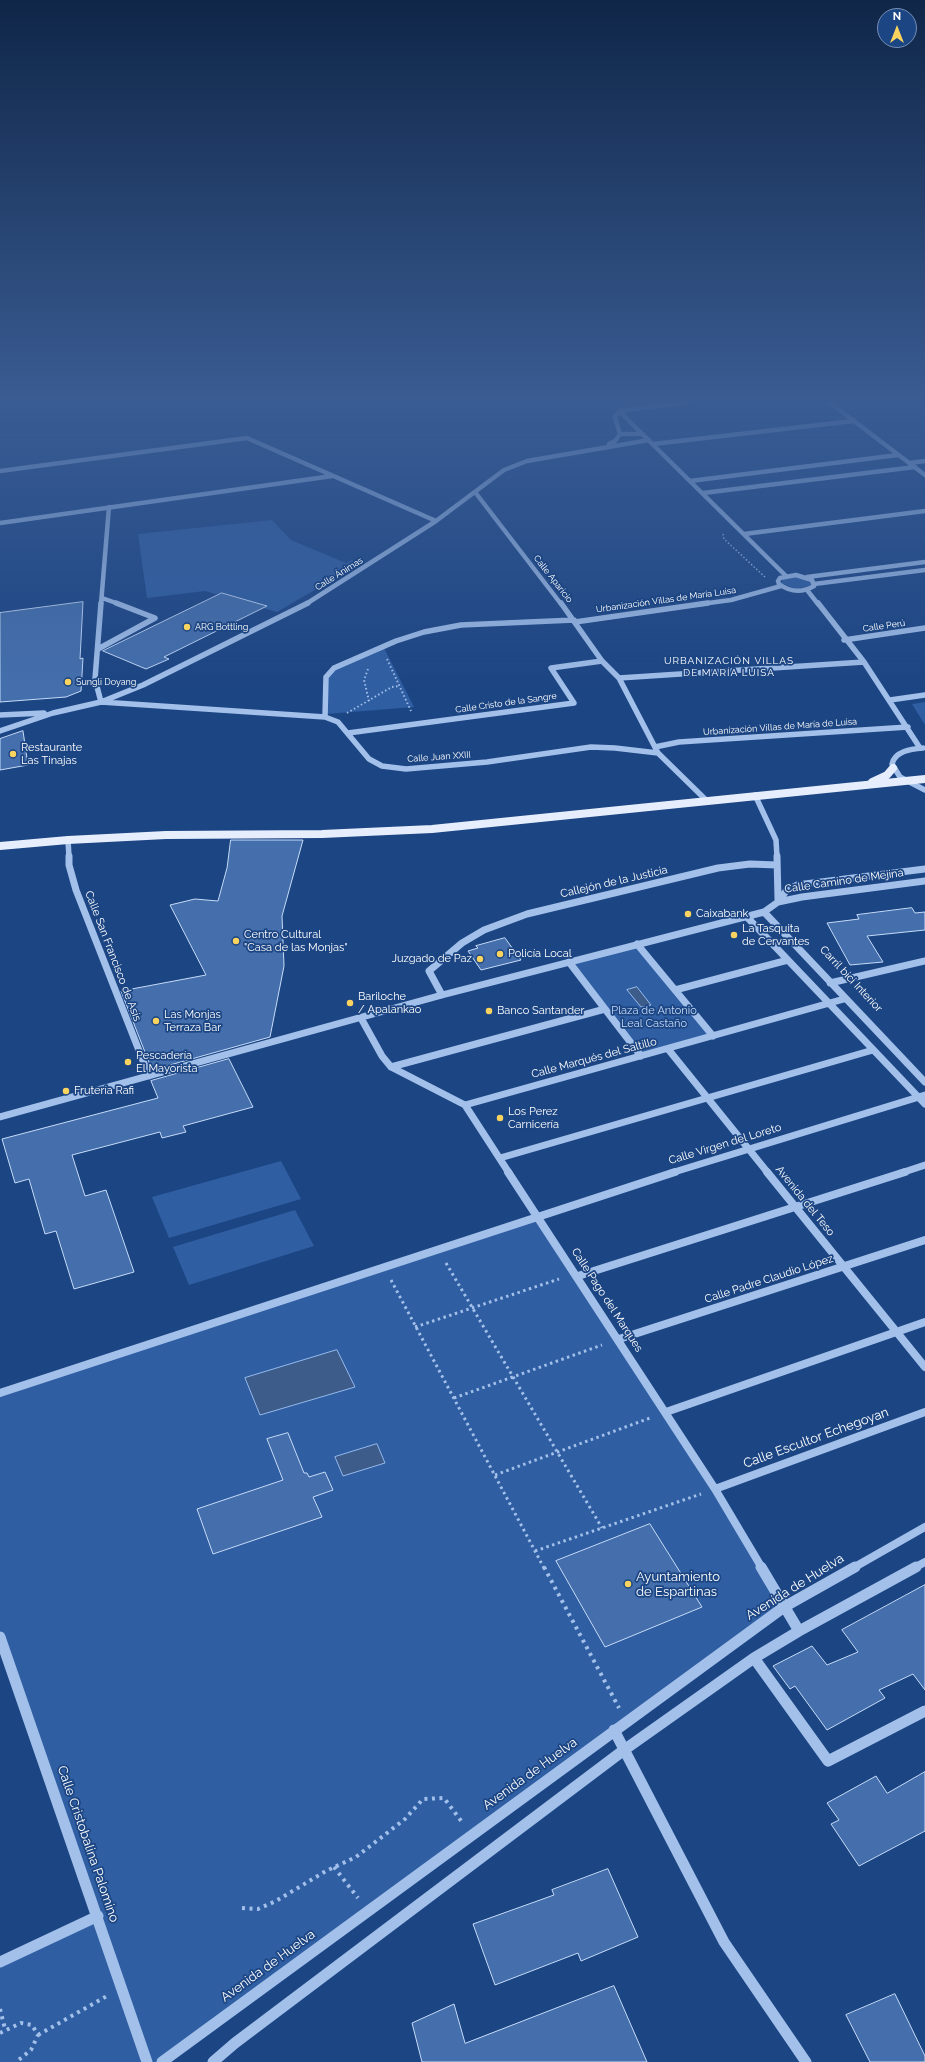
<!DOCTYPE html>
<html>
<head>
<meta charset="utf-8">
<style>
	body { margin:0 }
	#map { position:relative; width:925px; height:2062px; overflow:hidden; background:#1c4583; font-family:Raleway,sans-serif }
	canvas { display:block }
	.north { position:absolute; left:877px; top:8px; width:40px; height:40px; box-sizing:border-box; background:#1c4583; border:1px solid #778fb5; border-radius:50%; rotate:0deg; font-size:11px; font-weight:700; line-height:16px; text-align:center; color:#fff }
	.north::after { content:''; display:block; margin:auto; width:14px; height:18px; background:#fbd45f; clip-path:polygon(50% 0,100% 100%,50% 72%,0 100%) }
</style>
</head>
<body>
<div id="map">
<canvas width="925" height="2062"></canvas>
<div class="north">N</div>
</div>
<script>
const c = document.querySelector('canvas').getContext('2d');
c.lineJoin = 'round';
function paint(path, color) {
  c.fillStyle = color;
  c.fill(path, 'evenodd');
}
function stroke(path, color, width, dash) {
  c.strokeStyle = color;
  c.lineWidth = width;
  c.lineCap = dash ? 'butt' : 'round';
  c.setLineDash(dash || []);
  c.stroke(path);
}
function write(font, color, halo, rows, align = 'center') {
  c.font = font + ' Raleway,sans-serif';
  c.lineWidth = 3.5;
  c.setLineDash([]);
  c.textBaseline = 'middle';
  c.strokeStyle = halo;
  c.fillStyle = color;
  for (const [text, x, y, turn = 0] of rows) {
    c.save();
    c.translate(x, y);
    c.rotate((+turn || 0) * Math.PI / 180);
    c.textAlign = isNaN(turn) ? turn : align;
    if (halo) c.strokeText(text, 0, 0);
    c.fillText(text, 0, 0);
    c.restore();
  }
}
const green = new Path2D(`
	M621,402h70l-72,9 -1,-7z
	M272,520l19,20 55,23 6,-3 9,3 -84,49 -72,-21 -58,7 -9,-64z
	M796,576l15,5 1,4 -16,4 -15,-6 3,-4z
	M383,646l31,61 -88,7v-37l8,-9z
	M925,702v23l-13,-21z
	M637,944l76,92 -72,20 -72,-94z
	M281,1161l20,38 -132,39 -17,-41z
	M295,1210l19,36 -125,39 -16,-38z
	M539,1215l245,392 -622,455h-162v-100l98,-46 -98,-279v-244z`);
const water = new Path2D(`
	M637,987l14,18 -10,2 -14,-17z
	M337,1350l18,37 -95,28 -15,-37z
	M377,1444l8,19 -42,13 -8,-19z`);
const building = new Path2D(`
	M222,593l45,13 -103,51 5,2 -23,10 -43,-18z
	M83,602l-3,57 3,-1 -2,33 -15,6 -66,5v-89z
	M23,731l5,34 -28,5v-31z
	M231,840h72l-21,76 2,50 -14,71 -118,33 -31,-79 85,-16 -36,-70 25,-6 23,2 9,-33z
	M912,908l3,5 10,-1v18l-58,6 16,26 -33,3 -23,-42 32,-4 -2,-4z
	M505,938l16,22 -40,10 -13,-19 10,-3 -2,-2z
	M229,1059l24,48 -70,19 3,6 -24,6 -2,-6 -88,23 13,41 21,-6 28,82 -60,17 -18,-58 -11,3 -16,-55 -14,4 -13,-44 156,-41 -7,-17z
	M288,1433l16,40h3l2,4 16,-5 8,18 -20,7 9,20 -109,37 -16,-45 86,-29 -16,-41z
	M650,1524l52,83 -97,40 -49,-86z
	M925,1585v105l-12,-16 -34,16 6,8 -58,32 -32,-44 -5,3 -17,-23 39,-20 15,19 31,-13 -16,-22z
	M925,1772v59l-66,35 -28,-42 8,-4 -12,-17 49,-27 11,17z
	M608,1869l30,68 -57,24 -3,-8 -83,32 -22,-61 81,-29 -2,-5z
	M614,1986l33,76h-225l-10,-39 42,-19 11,39z
	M895,1994l30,62v6h-55l-24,-47z`);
const pathFar3 = new Path2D(`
	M723,534l1,5 41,38`);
const pathFar2 = new Path2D(`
	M387,659l24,52
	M368,669l-4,11 5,21
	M347,713l45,-26 8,-1`);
const pathFar1 = new Path2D(`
	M446,1263l156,265
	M391,1280l153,288
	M415,1327l144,-48
	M454,1398l148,-53
	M495,1475l155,-57
	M535,1551l166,-57`);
const path = new Path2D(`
	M544,1567l75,141
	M334,1867l24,31
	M242,1908l16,1 18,-8 50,-30 30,-14 49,-38 18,-20 21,-1 18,24
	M0,2009l5,20
	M0,2033l21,-10 11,2 6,10 -7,15 -15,12
	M38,2035l69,-39`);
const minorFar4 = new Path2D(`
	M829,402l96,73
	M619,411l167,165
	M619,411l72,-9
	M620,434h23
	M609,444l6,-3 5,-7 -5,-17 4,-6
	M653,444l200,-23
	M909,463l16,-2
	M0,471l247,-33 189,83
	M690,481l208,-26
	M475,492l86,112
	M703,493l212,-26
	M0,523l332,-47
	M744,534l181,-23
	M796,575l16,5 2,6c-12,7 -24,6 -35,-2l-1,-3 2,-3z
	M807,577l118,-15
	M814,584l111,-14
	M807,590l11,14
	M102,598l17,6
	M101,604l8,-97
	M306,604l130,-83 68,-51 23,-9 122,-21
	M701,604l30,-4 50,-14`);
const minorFar3 = new Path2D(`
	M101,603l-6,76 6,23 224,15 13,5 31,37 13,7 24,3 81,-7 104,-15 24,1 43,5 48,47
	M561,603l41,58 17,17 39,75
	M818,603l46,59 56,86
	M575,622l133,-19
	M844,640l81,-12
	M98,649l57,-31 -39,-15
	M619,678l245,-16
	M890,700l35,-5
	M0,715l44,-2
	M325,717l1,-40 8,-9 62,-27 28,-9 37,-7 113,-5
	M0,731l53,-18 48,-11 42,-17 165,-82
	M348,733l226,-30 -23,-35 51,-7
	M655,747l24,-5 229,-15
	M923,748c-12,1 -28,3 -31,16l8,13 25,13
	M755,795l21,45 1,17
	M68,840l1,17`);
const minorFar2 = new Path2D(`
	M69,856v9l7,25 73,186
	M777,856l1,44
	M778,902l8,-11 11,-6 128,-16
	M764,912l161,170
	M746,916l179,188
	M637,944l76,92
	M569,962l72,94
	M830,983l95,-22
	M675,990l113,-30
	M442,995l-13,-24 33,-28 22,-13 43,-16 191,-46 32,-4 27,1
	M361,1018l21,38 9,11 74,38 44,68
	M668,1049l100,124
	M391,1067l214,-58
	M465,1105l379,-106
	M0,1117l442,-122 322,-83 14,-10 24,-5 123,-16
	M500,1158l373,-108
	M671,1173l254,-78
	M901,1173l24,-8`);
const minorFar1 = new Path2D(`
	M508,1172l207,317 47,79
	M767,1172l158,195
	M578,1276l327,-104
	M619,1339l306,-99
	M0,1393l675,-221
	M666,1412l259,-90
	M715,1489l210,-77
	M853,1568l72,-41
	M914,1568l11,-6`);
const minor = new Path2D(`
	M761,1567l38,64
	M0,1637l147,425
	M754,1658l74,103 97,-50
	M614,1730l110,212 82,120
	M0,1962l98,-46
	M162,2062l622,-455 71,-40
	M213,2062l22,-19 389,-293 130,-92 45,-27 117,-64`);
const major = new Path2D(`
	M872,782l15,-7 6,-7
	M0,846l68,-6 98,-5 156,-1 110,-5 493,-50`);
const markers = [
	[187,627,4,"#fbd45f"],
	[68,682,4,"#fbd45f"],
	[13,754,4,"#fbd45f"],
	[688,914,4,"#fbd45f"],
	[734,935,4,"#fbd45f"],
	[236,941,4,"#fbd45f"],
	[500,954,4,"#fbd45f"],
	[480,959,4,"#fbd45f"],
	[350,1003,4,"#fbd45f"],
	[489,1011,4,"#fbd45f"],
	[156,1021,4,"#fbd45f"],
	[128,1062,4,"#fbd45f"],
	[66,1091,4,"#fbd45f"],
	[500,1118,4,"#fbd45f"],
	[628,1584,4,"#fbd45f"]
];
const farStreetnames = [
	["Calle Ánimas",339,574,-32],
	["Calle Aparicio",553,579,52],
	["Urbanización Villas de María Luisa",666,600,-8],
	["Calle Perú",884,626,-8],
	["Calle Cristo de la Sangre",506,703,-8],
	["Urbanización Villas de María de Luisa",780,727,-4],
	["Calle Juan XXIII",439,757,-4]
];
const farPoinames = [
	["ARG Bottling",195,627],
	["Sungli Doyang",76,682]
];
const farNeighbourhoodnames = [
	["URBANIZACIÓN VILLAS",729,661],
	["DE MARÍA LUISA",729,673]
];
const poiNames = [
	["Restaurante",21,748],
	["Las Tinajas",21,761],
	["Caixabank",696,914],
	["La Tasquita",742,929],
	["de Cervantes",742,942],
	["Centro Cultural",244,935],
	["\"Casa de las Monjas\"",244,948],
	["Policía Local",508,954],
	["Juzgado de Paz",472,959,"right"],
	["Bariloche",358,997],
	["/ Apalankao",358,1010],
	["Banco Santander",497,1011],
	["Las Monjas",164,1015],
	["Terraza Bar",164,1028],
	["Pescadería",136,1056],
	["El Mayorista",136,1069],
	["Frutería Rafi",74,1091],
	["Los Perez",508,1112],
	["Carnicería",508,1125]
];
const streetNames = [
	["Calle Camino de Mejina",844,881,-8],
	["Callejón de la Justicia",614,882,-13],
	["Calle San Francisco de Asís",113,956,69],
	["Carril bici Interior",851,979,47],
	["Calle Marqués del Saltillo",594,1058,-15],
	["Calle Virgen del Loreto",725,1144,-17],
	["Avenida del Teso",805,1201,51],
	["Calle Padre Claudio López",769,1279,-18],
	["Calle Pago del Marques",607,1300,57]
];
const parkNames = [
	["Plaza de Antonio",654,1011],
	["Leal Castaño",654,1024]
];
const nearStreetnames = [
	["Calle Escultor Echegoyan",816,1438,-20],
	["Avenida de Huelva",795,1587,-32],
	["Avenida de Huelva",530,1774,-36],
	["Calle Cristobalina Palomino",88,1844,71],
	["Avenida de Huelva",268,1966,-36]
];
const nearPoinames = [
	["Ayuntamiento",636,1577],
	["de Espartinas",636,1592]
];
paint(green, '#2f5ea2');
paint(water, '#3d5c8a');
stroke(water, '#95baec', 1);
paint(building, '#446fac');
stroke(building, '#c6dbf8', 1);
stroke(pathFar3, '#a2c0ea', 1.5, [1.5, 2]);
stroke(pathFar2, '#a2c0ea', 2, [1.5, 2.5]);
stroke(pathFar1, '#a2c0ea', 3, [2.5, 3.5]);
stroke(path, '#a2c0ea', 4, [3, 4.5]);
stroke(minorFar4, '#a2c0ea', 4.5);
stroke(minorFar3, '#a2c0ea', 5.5);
stroke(minorFar2, '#a2c0ea', 7);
stroke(minorFar1, '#a2c0ea', 8);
stroke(minor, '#a2c0ea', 11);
stroke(major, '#e6eefe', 8);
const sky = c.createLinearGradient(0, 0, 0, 691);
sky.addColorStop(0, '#0f2648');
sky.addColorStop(0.58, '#3a5c93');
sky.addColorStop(1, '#3a5c9300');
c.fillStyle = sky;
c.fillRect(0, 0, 925, 691);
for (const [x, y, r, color] of markers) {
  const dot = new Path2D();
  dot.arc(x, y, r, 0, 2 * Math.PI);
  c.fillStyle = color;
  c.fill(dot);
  stroke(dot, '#1c4583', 1.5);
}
write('9px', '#fff', '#1c4583', farStreetnames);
write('9px', '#fff', '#1c4583', farPoinames, 'left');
c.letterSpacing = '1px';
write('10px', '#fff', '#1c4583', farNeighbourhoodnames);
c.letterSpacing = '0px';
write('11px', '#fff', '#1c4583', poiNames, 'left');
write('11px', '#fff', '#1c4583', streetNames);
write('11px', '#c6dbf8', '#1c4583', parkNames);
write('13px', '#fff', '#1c4583', nearStreetnames);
write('13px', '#fff', '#1c4583', nearPoinames, 'left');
</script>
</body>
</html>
